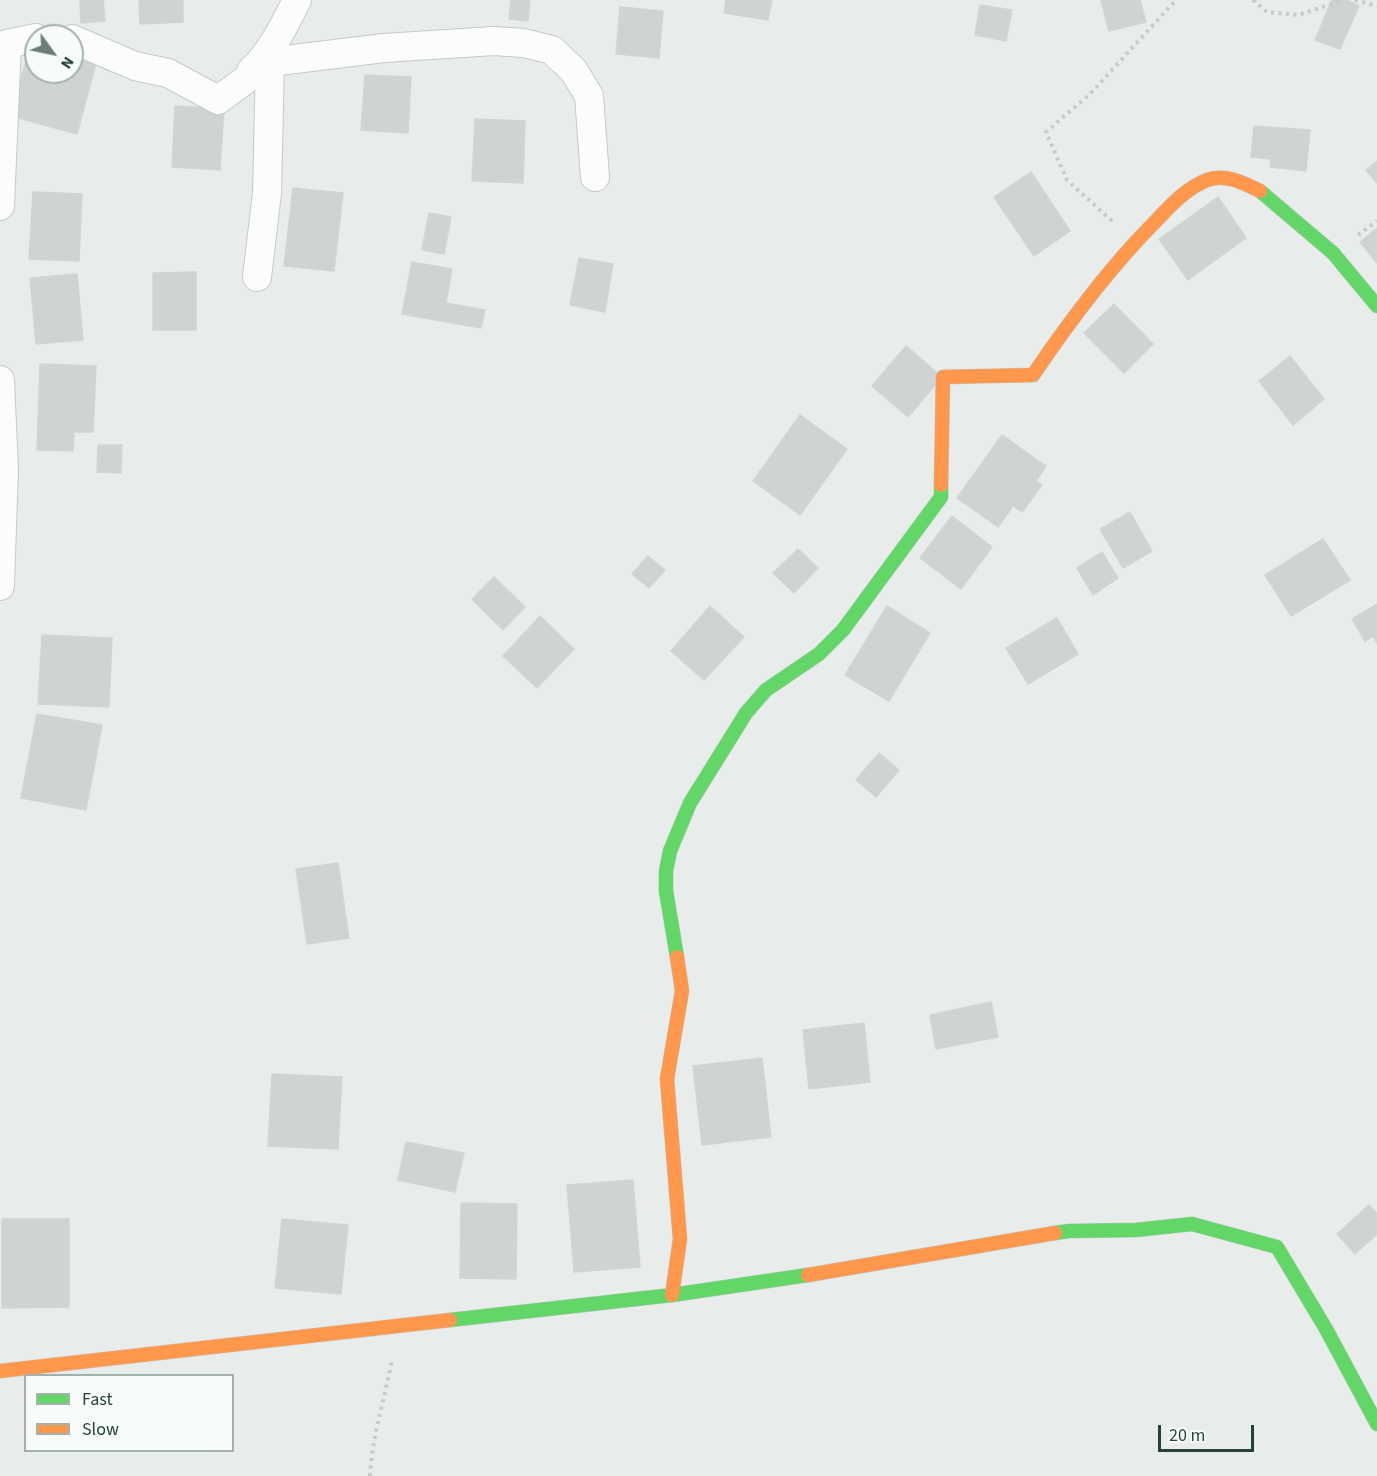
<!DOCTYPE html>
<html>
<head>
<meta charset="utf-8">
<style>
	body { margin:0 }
	#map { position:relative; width:1377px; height:1476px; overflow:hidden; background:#e8edeb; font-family:"Source Sans 3",sans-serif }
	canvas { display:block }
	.legend { position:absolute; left:24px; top:1374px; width:210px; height:78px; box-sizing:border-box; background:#f7fbf9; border:2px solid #a3b1ad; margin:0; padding:8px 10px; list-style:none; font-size:18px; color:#24423a }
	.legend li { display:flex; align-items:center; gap:12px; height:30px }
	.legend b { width:30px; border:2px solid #a3b1ad }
	.north { position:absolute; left:24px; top:24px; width:60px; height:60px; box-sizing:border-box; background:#f7fbf9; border:2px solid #a3b1ad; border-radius:50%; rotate:123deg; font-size:16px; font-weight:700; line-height:24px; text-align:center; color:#24423a }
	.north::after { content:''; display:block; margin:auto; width:21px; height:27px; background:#697e78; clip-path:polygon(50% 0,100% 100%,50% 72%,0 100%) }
	.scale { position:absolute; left:1158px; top:1425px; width:96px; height:27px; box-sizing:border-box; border:3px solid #24423a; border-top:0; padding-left:8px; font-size:18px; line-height:21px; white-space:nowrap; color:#24423a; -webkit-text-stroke:4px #f7fbf9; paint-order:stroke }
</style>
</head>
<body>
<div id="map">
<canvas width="1377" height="1476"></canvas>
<ul class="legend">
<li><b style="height:8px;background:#63d668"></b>Fast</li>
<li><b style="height:8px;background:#ff974d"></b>Slow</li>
</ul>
<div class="north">N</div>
<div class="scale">20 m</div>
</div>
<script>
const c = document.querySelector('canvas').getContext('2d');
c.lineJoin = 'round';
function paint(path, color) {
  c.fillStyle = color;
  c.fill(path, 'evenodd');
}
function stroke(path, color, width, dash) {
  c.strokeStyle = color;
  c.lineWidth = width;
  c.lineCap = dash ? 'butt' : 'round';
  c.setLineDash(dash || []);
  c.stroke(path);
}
const building = new Path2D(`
	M80,0h23l2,21 -24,2z
	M139,0h44v22l-43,2z
	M511,0h19l-2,21 -19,-2z
	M726,0h46l-4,20 -44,-7z
	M1101,0h39l6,22 -37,9z
	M1332,0h15l12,6 -19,43 -25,-9z
	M980,5l32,5 -6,31 -31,-6z
	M620,7l43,4 -4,47 -43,-4z
	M30,46l6,1v25h36v-15l24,6 -19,71 -66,-18z
	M365,75l46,2 -3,56 -47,-3z
	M175,106l49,3 -4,61 -48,-3z
	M475,119l50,2 -2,62 -51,-2z
	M1254,126l56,4 -4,41 -36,-4 1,-8 -20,-2z
	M1377,161v22l-11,-13z
	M1031,172l39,59 -36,25 -40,-59z
	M293,188l50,5 -9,78 -50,-5z
	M33,192l49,2 -3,67 -50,-2z
	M1218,197l28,41 -58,42 -29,-41z
	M429,213l22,4 -7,37 -22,-4z
	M1377,228v35l-17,-21z
	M579,258l34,6 -8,48 -35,-7z
	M412,262l40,7 -6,34 39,7 -4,18 -79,-14z
	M196,272v58h-43v-57z
	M77,274l6,66 -47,4 -6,-66z
	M1114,304l39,40 -29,29 -40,-40z
	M906,346l36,31 -34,40 -36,-31z
	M1290,356l34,43 -31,26 -34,-44z
	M40,364l56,2 -3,66h-19l-1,19 -36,-1z
	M800,415l47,34 -47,66 -47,-34z
	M1002,435l44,31 -10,15 6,4 -20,27 -9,-6 -15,21 -41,-29z
	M98,445h24l-1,28 -24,-1z
	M1130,512l22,39 -29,17 -23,-39z
	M952,516l40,31 -31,42 -41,-31z
	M1323,539l27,41 -59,36 -26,-41z
	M798,549l20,19 -24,25 -21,-20z
	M1102,552l16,26 -25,17 -16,-27z
	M648,556l17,14 -16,18 -17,-14z
	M494,577l31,30 -22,23 -31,-31z
	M1377,604v39l-4,-7 -8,5 -13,-22z
	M710,606l34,31 -40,43 -33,-29z
	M887,606l43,27 -41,68 -44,-26z
	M540,616l34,33 -37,39 -34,-32z
	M1057,618l21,36 -50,30 -22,-36z
	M42,635l70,3 -3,69 -71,-3z
	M37,714l65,11 -16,85 -65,-12z
	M879,753l20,17 -23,27 -20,-17z
	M338,863l11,75 -42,6 -11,-75z
	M991,1002l7,35 -62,12 -6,-34z
	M864,1023l6,59 -61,7 -6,-59z
	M762,1058l9,79 -69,8 -9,-79z
	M272,1074l70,3 -4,72 -70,-3z
	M406,1142l58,11 -9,39 -57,-12z
	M633,1180l7,87 -66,5 -7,-87z
	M461,1203l56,1 -1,75 -56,-1z
	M1369,1205l8,9v20l-22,20 -18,-20z
	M2,1219h67v88l-67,1z
	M282,1219l66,6 -7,69 -66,-6z`);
const path = new Path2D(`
	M1253,0l14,12 31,3 46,-15
	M1355,0l22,6
	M1112,221l-45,-41 -21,-48 44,-38 86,-94
	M1358,235l19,-14
	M370,1476c2,-41 15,-77 22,-117`);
const street = new Path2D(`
	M72,39l63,27 33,7 50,27 52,-38 114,-14 110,-7 30,2 28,7 22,21 15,25 6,81
	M7,44l29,-6
	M0,46l7,-2 -7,162
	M251,71c20,-18 34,-47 46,-71
	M257,277l10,-84 3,-131
	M0,380l4,89 -4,117`);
const fast = new Path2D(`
	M1260,191l73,62 44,53
	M677,957l-11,-66v-20l4,-20 20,-48 56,-90 20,-23 53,-36 24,-24 98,-133v-12
	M1055,1233l14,-2 67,-1 56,-6 85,23 49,82 51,95
	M450,1320l222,-25 136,-20`);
const slow = new Path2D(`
	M941,485l2,-108 90,-2c36,-53 75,-106 121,-152 16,-17 31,-34 53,-43 18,-7 37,3 53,11
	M808,1275l247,-42
	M672,1295l8,-56 -13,-160 15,-88 -5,-34
	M0,1371l450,-51`);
paint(building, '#cfd4d2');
stroke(building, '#d1d6d4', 1.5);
stroke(street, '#c5cac8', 30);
stroke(fast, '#c3cbc8', 15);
stroke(slow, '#c3cbc8', 15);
stroke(path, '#c3ccca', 4, [3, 4.5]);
stroke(street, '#fcfcfc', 28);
stroke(fast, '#63d668', 14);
stroke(slow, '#ff974d', 14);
</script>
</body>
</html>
